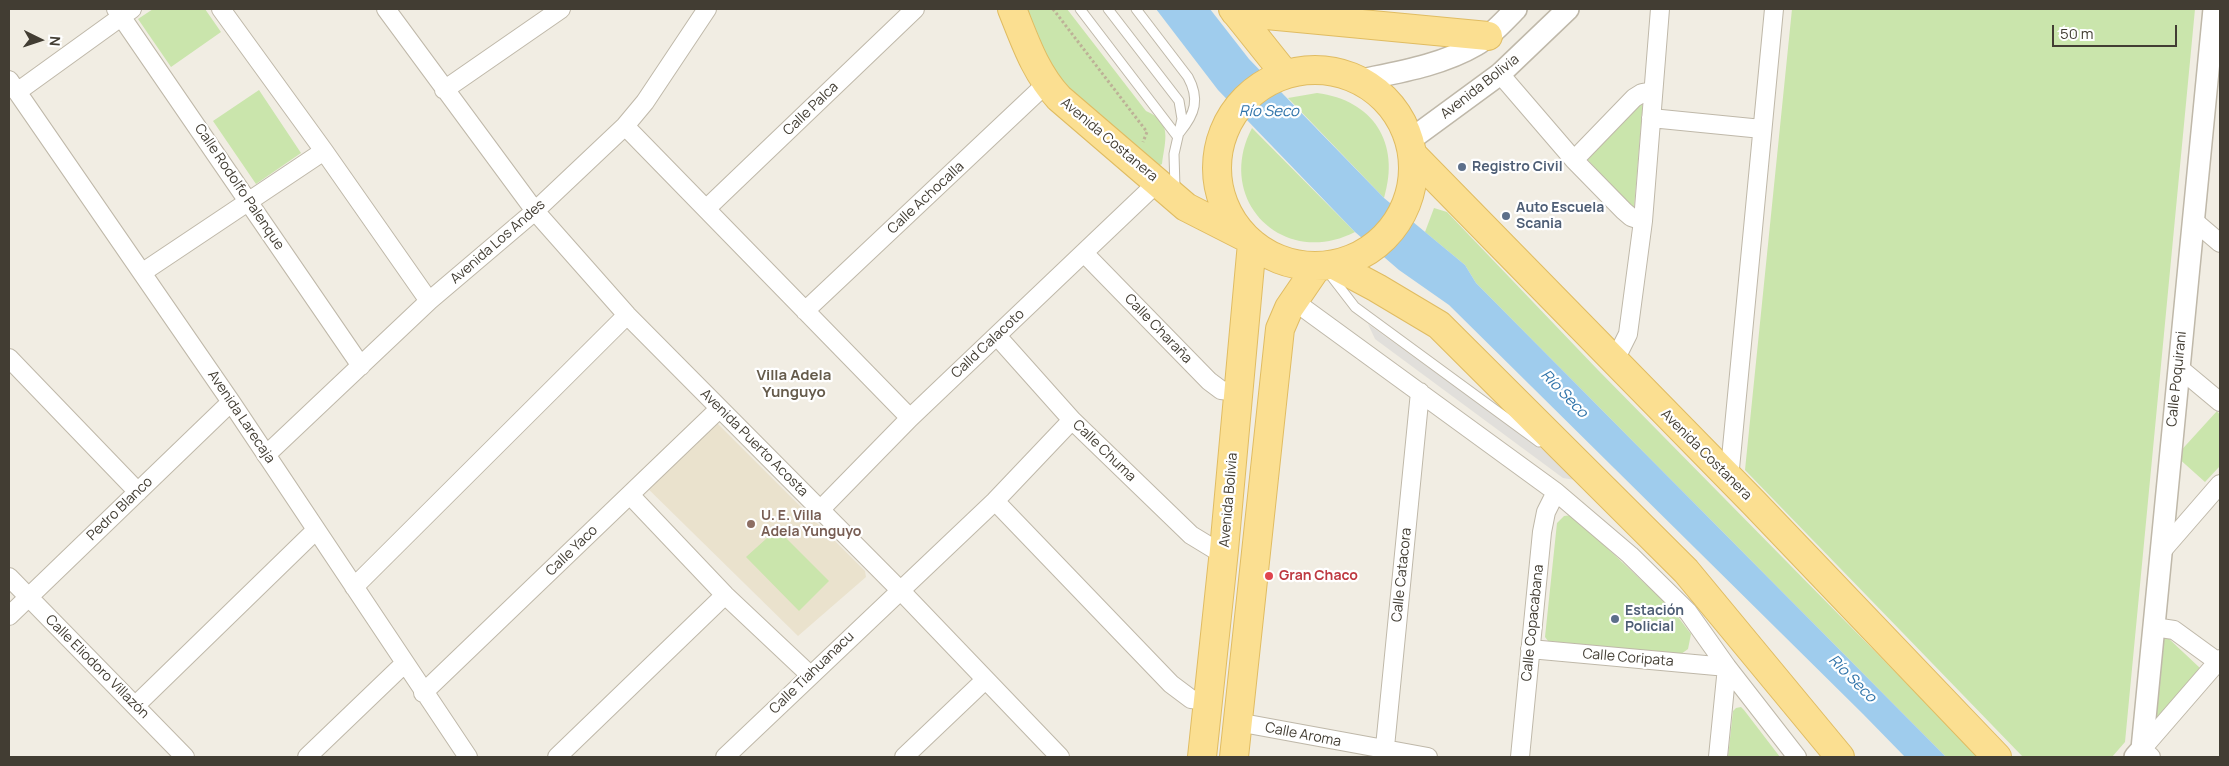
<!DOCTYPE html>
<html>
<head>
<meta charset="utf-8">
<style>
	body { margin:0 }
	#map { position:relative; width:2229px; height:766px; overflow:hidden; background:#f1ede3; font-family:Manrope,sans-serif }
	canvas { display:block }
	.frame { position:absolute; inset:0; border:10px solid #423d33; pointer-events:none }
	.north { position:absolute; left:15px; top:15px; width:50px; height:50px; -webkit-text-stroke:4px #fff; paint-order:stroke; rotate:94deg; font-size:14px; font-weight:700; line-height:20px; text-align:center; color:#423d33 }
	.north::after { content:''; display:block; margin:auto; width:18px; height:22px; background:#423d33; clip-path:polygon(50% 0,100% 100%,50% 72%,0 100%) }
	.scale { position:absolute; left:2052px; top:25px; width:125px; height:22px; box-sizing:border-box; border:2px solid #423d33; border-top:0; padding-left:6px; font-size:15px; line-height:18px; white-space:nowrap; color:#423d33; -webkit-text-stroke:4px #fff; paint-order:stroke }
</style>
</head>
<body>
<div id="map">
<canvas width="2229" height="766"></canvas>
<div class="frame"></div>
<div class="north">N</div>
<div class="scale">50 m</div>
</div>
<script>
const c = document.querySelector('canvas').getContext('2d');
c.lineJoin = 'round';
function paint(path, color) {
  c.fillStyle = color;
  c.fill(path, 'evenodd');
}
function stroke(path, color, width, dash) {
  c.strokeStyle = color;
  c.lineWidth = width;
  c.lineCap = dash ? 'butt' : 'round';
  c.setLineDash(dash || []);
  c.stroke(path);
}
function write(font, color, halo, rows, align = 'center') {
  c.font = font + ' Manrope,sans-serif';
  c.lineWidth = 4.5;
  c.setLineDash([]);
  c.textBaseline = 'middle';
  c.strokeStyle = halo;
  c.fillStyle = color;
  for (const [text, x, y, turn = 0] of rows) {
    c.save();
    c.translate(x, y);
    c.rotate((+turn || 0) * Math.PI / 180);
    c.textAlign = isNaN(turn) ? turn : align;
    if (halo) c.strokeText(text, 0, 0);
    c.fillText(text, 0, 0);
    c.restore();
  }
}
const education = new Path2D(`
	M704,410l161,161 1,6 -68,59 -163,-160z`);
const green = new Path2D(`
	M153,9h52l16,23 -50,35 -33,-48z
	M1023,9h44l79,102c27,11 19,29 16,53l-4,2 -99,-84z
	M1792,9h403l-70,733 -13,15h-89l-278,-287z
	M259,90l42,63 -45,31 -43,-63z
	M1317,93c56,7 84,50 67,105l-96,-100z
	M1643,101l-9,108 -50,-53z
	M1252,128l103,104c-72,37 -141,-32 -103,-104z
	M1434,208l13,4 151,158 381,387h-33l-470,-474 -11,-18 -40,-33z
	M2217,411l3,4v51l-15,16 -29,-26z
	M1572,515l100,94 19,25 -3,15 -7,5 -133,-13 -3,-4 12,-114 7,-7z
	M777,529l52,52 -30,30 -53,-54z
	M2162,637h5l33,31 -1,4 -42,45 -2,-1z
	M1741,707l3,3 36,47h-52l5,-46 3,-3z`);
const parking = new Path2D(`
	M1368,324l210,151 3,6 -18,-3 -188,-139z`);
const water = new Path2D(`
	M1156,9h54l39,50 135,139 81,67 11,18 470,474h-41l-42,-43 -414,-409 -50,-35 -44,-38 -137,-142z`);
const path = new Path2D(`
	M1053,9l94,123 -4,10`);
const service = new Path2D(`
	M1080,9l97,127
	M1108,9l71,92 3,18 -8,35 1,34
	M1136,9l52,68c12,22 7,37 -8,55
	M1328,272l27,35 184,135`);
const minor = new Path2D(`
	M116,9l245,357
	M221,9l103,142 105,150
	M386,9l149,202 92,104 273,275 160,167
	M1500,74l74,86 50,51 7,6 12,4
	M9,80l222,322 237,355
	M444,90l117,-81
	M17,92l115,-83
	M1651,118l111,11
	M625,126l285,292
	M1574,160l60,-62 8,-5 11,-2
	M706,209l209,-200
	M2193,220l27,23
	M1084,253l125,128 12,9 17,2
	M143,272l181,-121
	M1294,301l262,191 74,63 58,57 39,55 70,90
	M805,311l241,-227
	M997,336l75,84 119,115 23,14 10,1
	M9,358l129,134
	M1614,362l14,-28 15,-113 17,-212
	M2178,367l42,35
	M266,455l163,-154 106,-90 90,-85 20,-24 62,-93
	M1729,479l45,-470
	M630,495l95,100 85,80
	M995,501l176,183 20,15 17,2
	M820,510l90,-92 248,-236
	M2161,552l59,-68
	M9,577l176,180
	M354,587l273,-272
	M9,616l222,-214
	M2154,627l20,3 44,32
	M1530,649l197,18
	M423,693l296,-284
	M136,705l179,-174
	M1237,722l191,35
	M307,757l98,-94
	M557,757l168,-162
	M725,757l270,-256 77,-81
	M904,757l81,-77
	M1384,757l36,-365
	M1520,757l22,-225 4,-20 10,-20
	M1718,757l9,-90
	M2151,757l-9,-8 78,-90`);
const tertiary = new Path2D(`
	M1361,80c38,-8 81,-15 115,-35 15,-9 28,-24 40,-36
	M1410,140l90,-66 68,-65
	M2135,757l7,-8 72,-740`);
const primary = new Path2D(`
	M1012,9c13,32 23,63 47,89l127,109 57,29
	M1233,9l52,65
	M1235,12l253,24
	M1217 168a98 98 0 1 1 196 0a98 98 0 1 1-196 0Z
	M1413,155l341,348 243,254
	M1334,265l43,23 62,37 247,246 154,186
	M1202,757l22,-207 28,-307
	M1234,757l46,-428 9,-21 28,-41`);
const markers = [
	[1462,167,5,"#5c6f8a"],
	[1506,216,5,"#5c6f8a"],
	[751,524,5,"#8d6e63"],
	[1269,576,5,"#e0444e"],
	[1615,619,5,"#5c6f8a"]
];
const streetNames = [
	["Avenida Bolivia",1480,87,-38],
	["Calle Palca",811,109,-44],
	["Avenida Costanera",1109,140,40],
	["Calle Rodolfo Palenque",239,187,56],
	["Calle Achocalla",926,198,-43],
	["Avenida Los Andes",498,242,-41],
	["Calle Charaña",1158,329,46],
	["Calld Calacoto",988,344,-43],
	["Calle Poquirani",2177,379,-84],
	["Avenida Larecaja",241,417,56],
	["Avenida Puerto Acosta",754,443,45],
	["Calle Chuma",1104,451,44],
	["Avenida Costanera",1706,455,45],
	["Avenida Bolivia",1229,500,-85],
	["Pedro Blanco",120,509,-44],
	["Calle Yaco",572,551,-44],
	["Calle Catacora",1402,575,-84],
	["Calle Copacabana",1533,623,-84],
	["Calle Coripata",1628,658,5],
	["Calle Eliodoro Villazón",97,667,45],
	["Calle Tiahuanacu",812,673,-44],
	["Calle Aroma",1303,735,11]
];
const serviceNames = [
	["Registro Civil",1472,167],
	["Auto Escuela",1516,208],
	["Scania",1516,224],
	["Estación",1625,611],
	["Policial",1625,627]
];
const educationNames = [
	["U. E. Villa",761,516],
	["Adela Yunguyo",761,532]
];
const healthNames = [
	["Gran Chaco",1279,576]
];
const waterNames = [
	["Río Seco",1269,112],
	["Río Seco",1564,394,46],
	["Río Seco",1852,679,45]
];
const neighbourhoodNames = [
	["Villa Adela",794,376],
	["Yunguyo",794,393]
];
paint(education, '#eae2cd');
paint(green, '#cae5ac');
paint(parking, '#e1dfdb');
paint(water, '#9fcced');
stroke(service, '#bfb8a9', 11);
stroke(minor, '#bfb8a9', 20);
stroke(tertiary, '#bfb8a9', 24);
stroke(primary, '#e0bc62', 30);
stroke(path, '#bdb197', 3, [2.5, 2.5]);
stroke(service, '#fff', 9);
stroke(minor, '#fff', 18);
stroke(tertiary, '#fff', 21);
stroke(primary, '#fbdf91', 28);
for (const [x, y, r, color] of markers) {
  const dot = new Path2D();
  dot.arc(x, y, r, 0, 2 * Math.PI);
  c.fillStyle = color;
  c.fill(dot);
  stroke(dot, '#fff', 2);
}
write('14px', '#423d33', '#fff', streetNames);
write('bold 14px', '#4e5e75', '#fff', serviceNames, 'left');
write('bold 14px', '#785e54', '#fff', educationNames, 'left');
write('bold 14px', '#be3a42', '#fff', healthNames, 'left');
write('italic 15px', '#3074aa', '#fff', waterNames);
write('bold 15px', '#655b4b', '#fff', neighbourhoodNames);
</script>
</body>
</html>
